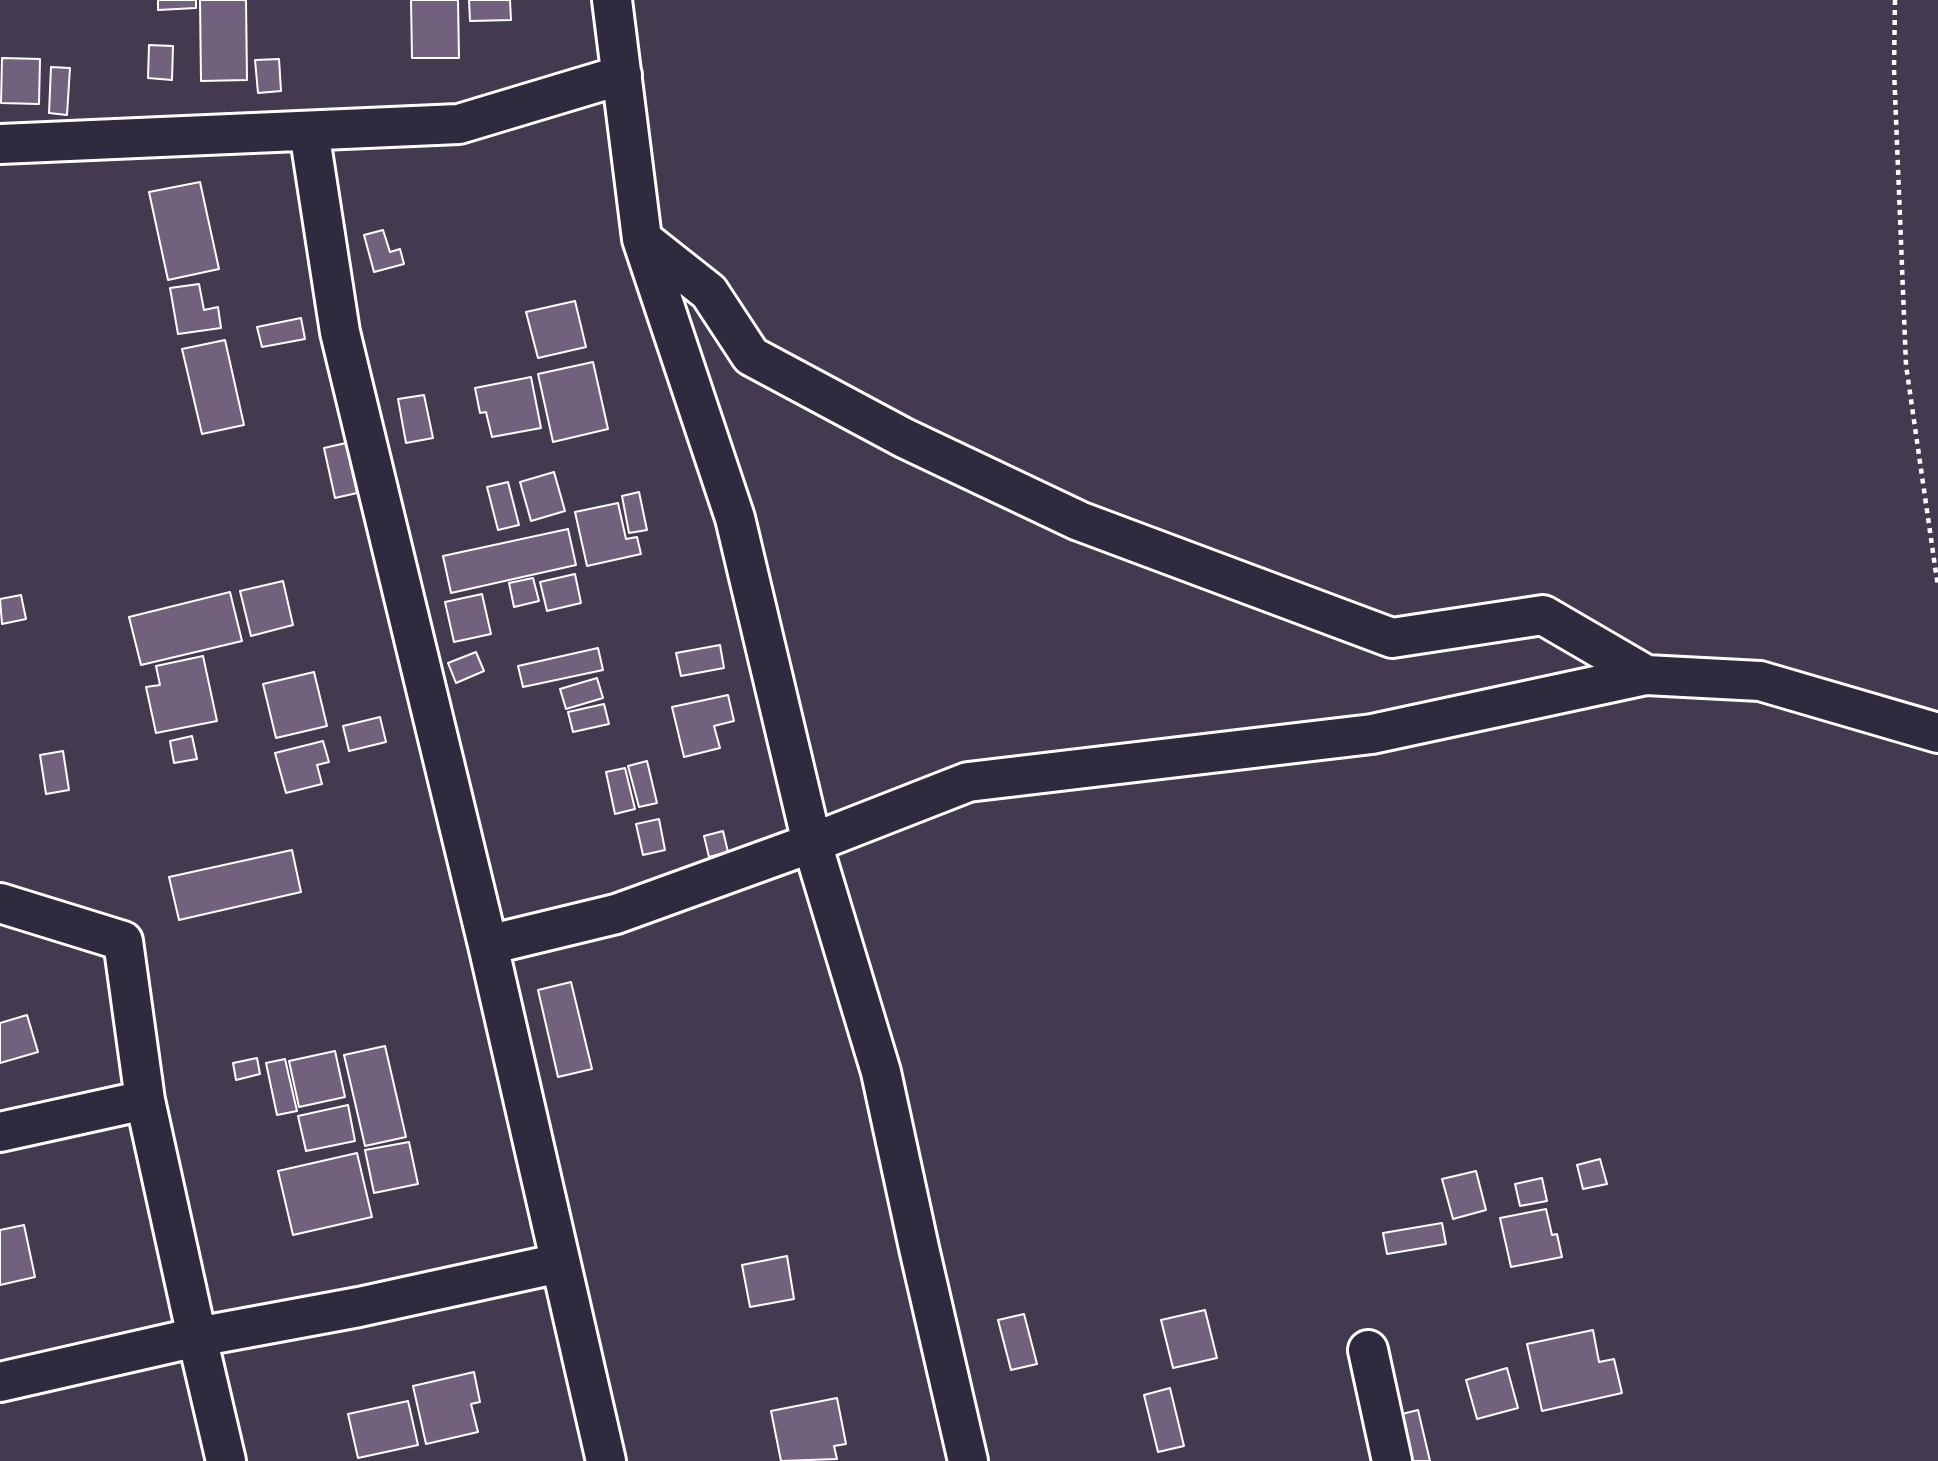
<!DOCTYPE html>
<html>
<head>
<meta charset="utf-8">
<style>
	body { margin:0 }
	canvas { display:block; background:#433a50 }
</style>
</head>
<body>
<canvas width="1938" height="1461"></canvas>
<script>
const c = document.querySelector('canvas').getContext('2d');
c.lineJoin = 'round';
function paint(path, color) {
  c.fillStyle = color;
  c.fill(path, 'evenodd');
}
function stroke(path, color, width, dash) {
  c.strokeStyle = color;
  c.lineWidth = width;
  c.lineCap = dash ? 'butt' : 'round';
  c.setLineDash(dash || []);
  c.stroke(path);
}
const building = new Path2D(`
	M158,0h38v8l-38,2z
	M200,0h46l1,80 -46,1z
	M411,0h47l1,58h-47z
	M469,0h41l1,20 -41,1z
	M149,45l24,1 -1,34 -24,-2z
	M2,58l38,1 -1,45 -38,-1z
	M279,59l2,32 -23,2 -3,-33z
	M51,67l19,1 -3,47 -18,-2z
	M200,182l19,87 -51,11 -19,-88z
	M383,230l7,22 10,-3 4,15 -30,8 -10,-37z
	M199,284l5,26 14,-3 3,21 -43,6 -8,-46z
	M575,301l11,46 -48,11 -12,-46z
	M301,318l4,21 -43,8 -5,-20z
	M225,340l19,85 -42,9 -20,-85z
	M593,362l15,67 -55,13 -15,-68z
	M531,377l10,51 -49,9 -6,-25 -6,1 -5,-25z
	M424,395l9,43 -27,5 -8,-44z
	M346,443l11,50 -22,5 -11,-50z
	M554,472l11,39 -34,10 -11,-39z
	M508,482l11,43 -21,5 -11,-43z
	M639,492l8,38 -18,3 -7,-37z
	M618,503l8,36 11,-2 4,17 -54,12 -12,-54z
	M568,529l8,36 -125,28 -8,-37z
	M575,574l6,29 -34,8 -7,-29z
	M533,578l6,23 -25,6 -5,-24z
	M283,581l10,44 -42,11 -11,-45z
	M230,592l12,49 -101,24 -12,-48z
	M482,594l9,40 -37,8 -9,-40z
	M21,595l5,24 -24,5 -2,-25z
	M720,645l4,23 -43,8 -5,-23z
	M598,648l5,22 -80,17 -5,-21z
	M476,652l8,19 -28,12 -8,-20z
	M203,656l14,65 -61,12 -10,-46 14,-2 -4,-19z
	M314,672l13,54 -51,12 -13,-54z
	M597,678l6,20 -37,11 -6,-20z
	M728,695l6,26 -20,5 6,22 -36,9 -12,-50z
	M604,704l5,20 -36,8 -5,-20z
	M380,717l6,25 -37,9 -6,-25z
	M192,736l5,23 -23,4 -4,-22z
	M323,741l6,21 -12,3 5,19 -36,9 -11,-40z
	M63,751l6,39 -23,4 -6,-39z
	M647,761l10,42 -18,4 -11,-41z
	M625,768l10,41 -20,5 -9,-42z
	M659,819l6,31 -22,5 -7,-31z
	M723,831l5,21 -19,5 -5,-21z
	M292,850l9,42 -122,28 -10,-43z
	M571,982l21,87 -34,8 -20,-87z
	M27,1015l11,37 -38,11v-40z
	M385,1046l21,91 -41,9 -21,-91z
	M335,1051l10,46 -46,10 -10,-46z
	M257,1058l3,16 -24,6 -3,-17z
	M285,1059l12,52 -20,4 -11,-52z
	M348,1105l7,36 -49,10 -8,-35z
	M409,1142l9,42 -44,9 -9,-43z
	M357,1153l15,64 -79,18 -15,-64z
	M1600,1159l7,25 -24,5 -6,-24z
	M1476,1171l10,39 -33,9 -11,-40z
	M1542,1178l5,23 -27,5 -5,-22z
	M1546,1209l6,26 5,-1 5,23 -51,10 -11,-49z
	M1442,1223l4,21 -59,10 -4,-21z
	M24,1225l11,52 -35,8v-55z
	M787,1256l7,43 -44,8 -8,-42z
	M1205,1310l12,48 -44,10 -12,-48z
	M1024,1314l13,50 -26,6 -13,-50z
	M1593,1330l6,32 15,-3 8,34 -80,18 -15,-67z
	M1507,1368l11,40 -41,11 -11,-39z
	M474,1372l6,30 -9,2 7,28 -52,12 -13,-58z
	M1170,1388l14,58 -26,6 -14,-57z
	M837,1398l9,46 -12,2 3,13 -56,2 -10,-50z
	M408,1401l10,44 -60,13 -10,-44z
	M1418,1410l12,51h-21l-11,-46z`);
const path = new Path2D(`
	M1895,0l-1,69 12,296 32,222`);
const minor = new Path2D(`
	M612,0l30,239 93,279 77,325 69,229 38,176 49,213
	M309,131l31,201 148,613 118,516
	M0,144l459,-20 163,-49
	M642,239l67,53 42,64 153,82 175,83 313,117 151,-23 103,60
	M0,903l123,38 22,159 -145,32
	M488,945l128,-31 196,-71 156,-61 404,-48 274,-59 114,6 178,52
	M1368,1350l24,111
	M0,1382l197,-45 -52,-237
	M226,1461l-29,-124 162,-30 201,-44`);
paint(building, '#71617d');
stroke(building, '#fff', 2);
stroke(minor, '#fff', 44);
stroke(path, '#fff', 4.5, [5, 5]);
stroke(minor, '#2f2a3d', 38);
</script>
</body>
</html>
